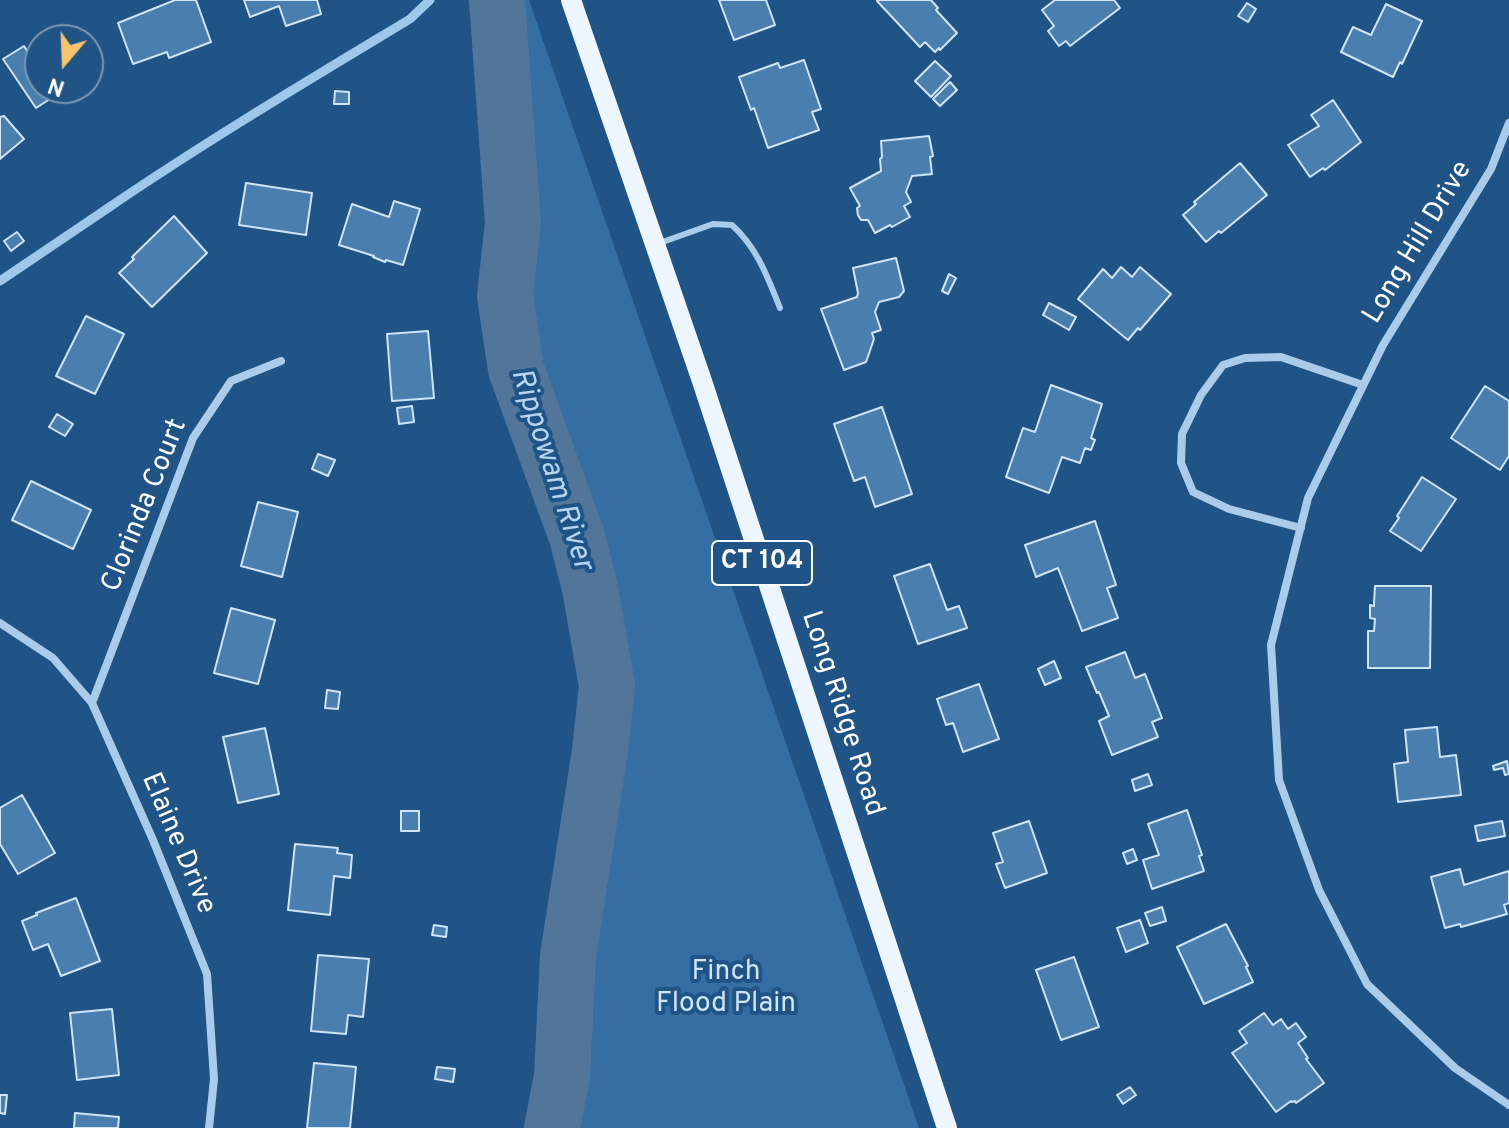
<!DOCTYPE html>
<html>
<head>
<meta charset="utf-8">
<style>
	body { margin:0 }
	#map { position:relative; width:1509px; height:1128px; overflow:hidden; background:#205486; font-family:Overpass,sans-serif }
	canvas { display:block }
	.north { position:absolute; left:24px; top:24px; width:80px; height:80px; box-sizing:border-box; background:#205486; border:2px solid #7998b6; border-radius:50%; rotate:199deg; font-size:22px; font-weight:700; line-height:32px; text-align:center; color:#fff }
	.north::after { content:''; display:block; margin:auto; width:28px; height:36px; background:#f7c46b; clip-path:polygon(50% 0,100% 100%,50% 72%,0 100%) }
</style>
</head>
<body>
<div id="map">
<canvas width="1509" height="1128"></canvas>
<div class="north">N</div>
</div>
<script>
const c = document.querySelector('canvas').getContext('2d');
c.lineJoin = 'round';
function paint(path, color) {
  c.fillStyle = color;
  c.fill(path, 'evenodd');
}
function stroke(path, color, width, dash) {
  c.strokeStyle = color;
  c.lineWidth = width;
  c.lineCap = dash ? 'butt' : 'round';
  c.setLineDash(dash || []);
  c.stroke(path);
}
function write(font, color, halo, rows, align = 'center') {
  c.font = font + ' Overpass,sans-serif';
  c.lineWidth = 8;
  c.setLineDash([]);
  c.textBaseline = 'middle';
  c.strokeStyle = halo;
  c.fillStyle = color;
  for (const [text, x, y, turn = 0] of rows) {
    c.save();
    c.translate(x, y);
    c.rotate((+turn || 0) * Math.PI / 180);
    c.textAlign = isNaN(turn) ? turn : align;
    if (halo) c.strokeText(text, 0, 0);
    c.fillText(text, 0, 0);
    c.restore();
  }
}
const green = new Path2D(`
	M469,0h60l390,1128h-352l34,-233 18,-164 -9,-61 -98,-266z`);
const stream = new Path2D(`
	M0,281c37,-25 74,-50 111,-75 97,-66 198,-126 299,-187l20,-19`);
const river = new Path2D(`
	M497,0l16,223 -8,73 11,73 61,168 13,51 17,98 -7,65 -32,205 -6,120 -10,52`);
const building = new Path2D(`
	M175,0h21l15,42 -42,16 -2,-6 -34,12 -15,-41z
	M244,0h73l4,14 -35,12 -7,-20 -29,11z
	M719,0h47l9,25 -41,15z
	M879,0h52l7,8 -2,2 21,23 -17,17 -1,-2 -4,4 -10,-10 -5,5 -43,-46z
	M1055,0h59l6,8 -50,38 -4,-5 -7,5 -11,-15 6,-5 -12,-16z
	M1247,3l9,6 -8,13 -10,-6z
	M1386,4l36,17 -20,43 -2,-2 -7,15 -52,-25 12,-25 18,8z
	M72,30l7,10h-22z
	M24,46l9,14 7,-4v32h27l-31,20 -33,-49z
	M804,60l17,49 -9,3 7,18 -51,18 -14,-40 -3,2 -12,-33 39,-14 2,5z
	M935,61l16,15 -20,21 -16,-16z
	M950,82l7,8 -17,16 -7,-7z
	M335,91l14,1v12h-15z
	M1333,100l28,42 -36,28 -2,-2 -13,9 -22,-32 31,-19 -8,-11z
	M4,116l20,23 -24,20v-42z
	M929,136l4,20 -3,1 2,17 -20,2 -6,16 5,10 -7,4 6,11 -18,10 -2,-2 -15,8 -7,-13h-7l-3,-5 -1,-7 3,-2 -10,-18 31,-17 -1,-12 2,-2 -1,-16z
	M1240,163l27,32 -46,38 -2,-2 -13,11 -23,-27 13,-11 -2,-2z
	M246,183l66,10 -6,42 -67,-10z
	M394,201l26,8 -17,56 -17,-5 -1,2 -12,-5 1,-1 -35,-11 13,-41 37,13z
	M174,216l33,37 -55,54 -33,-34 15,-14 -2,-2z
	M17,232l7,9 -13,10 -7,-10z
	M896,258l8,33 -5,6 -20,5 -4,10 6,18 -9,3 2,6 -8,23 -22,8 -23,-61 36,-12 1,-4 -5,-25z
	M1121,267l11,10 8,-10 31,27 -31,36 -2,-2 -10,12 -50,-41 25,-30 9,9z
	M949,274l7,4 -8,16 -6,-3z
	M1049,303l27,14 -7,13 -26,-15z
	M86,316l38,18 -29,60 -39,-18z
	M428,331l6,67 -42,3 -5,-67z
	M1051,385l51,19 -11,34 4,2 -4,10 -6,-2 -5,15 -18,-6 -13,36 -43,-16 17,-49 12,4z
	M1485,386l24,15v55l-9,14 -49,-32z
	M412,406l2,16 -15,2 -2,-16z
	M882,407l30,87 -37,13 -10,-30 -11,4 -20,-57z
	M57,414l16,10 -8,12 -16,-9z
	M318,454l17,6 -7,16 -16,-7z
	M1422,477l34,22 -35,52 -31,-20 9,-13 -2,-2z
	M31,481l60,29 -18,39 -61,-29z
	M258,502l40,10 -16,65 -41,-11z
	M1095,521l21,64 -9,3 11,30 -36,13 -24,-63 -22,9 -11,-32z
	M930,564l17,46 12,-4 8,22 -49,16 -24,-68z
	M1375,586h56l-1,82h-62v-37h6l1,-12 -5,-1v-13l4,1v-3z
	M231,608l44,12 -17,64 -44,-11z
	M1125,652l10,26 10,-4 17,44 -10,4 6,15 -46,18 -13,-34 10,-5 -10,-24 -2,1 -11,-26z
	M1054,661l7,17 -16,7 -7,-16z
	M979,684l20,55 -36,13 -10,-29 -7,2 -9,-26z
	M327,690l13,2 -2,17 -13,-1z
	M1437,727l3,30 16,-2 5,40 -63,7 -4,-38 14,-2 -3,-32z
	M265,728l14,66 -41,9 -15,-66z
	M1507,761l2,13 -4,1 -2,-7 -9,2 -1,-4z
	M1148,774l4,11 -17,6 -3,-11z
	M22,795l33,58 -37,21 -18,-30v-36z
	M1187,810l15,45 -3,1 5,15 -52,18 -9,-29 16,-5 -11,-31z
	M401,811h18v20h-18z
	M1029,821l18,52 -42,15 -9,-24 7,-2 -10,-29z
	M1502,821l3,15 -27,5 -3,-15z
	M295,844l43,4 -1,5 15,2 -2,23 -16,-2 -4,39 -42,-5z
	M1133,849l4,11 -10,4 -4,-11z
	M1460,869l4,16 45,-14v32l-5,2 3,9 -46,13 -1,-3 -15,4 -14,-51z
	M76,898l24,63 -39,15 -13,-32 -15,6 -11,-29 15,-6 -1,-2z
	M1162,907l4,14 -16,5 -5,-13z
	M1140,920l8,23 -22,9 -9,-24z
	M1226,924l22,42 -2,1 7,15 -49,22 -27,-57z
	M434,925l13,2 -1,10 -14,-2z
	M318,955l51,4 -6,58 -15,-2 -2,19 -35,-3z
	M1074,957l25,70 -38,13 -25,-70z
	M112,1009l7,66 -42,5 -7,-67z
	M1264,1013l9,12 8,-6 7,10 8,-6 10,14 -8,6 10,15 -2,1 18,24 -28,20 -1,-2 -3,1 -1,-1 -15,11 -44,-59 15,-10 -8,-12z
	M314,1063l42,4 -6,61h-43z
	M437,1067l18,2 -2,13 -18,-3z
	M1130,1087l6,8 -13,9 -6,-9z
	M0,1095h7l-2,19 -5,-1z
	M75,1113l44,4 -1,11h-44z`);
const lane = new Path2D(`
	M657,244l56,-20 19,1c26,24 35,51 48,83`);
const street = new Path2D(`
	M1509,123l-18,46 -108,176 -75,153 -37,147 8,135 40,110 48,94 88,84 54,37
	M1301,528l-72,-19 -36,-17 -12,-29 1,-29 19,-39 22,-30 22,-7 36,-1 82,28
	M0,623l53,35 39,45 61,137 54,134 7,105 -5,49
	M92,703l101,-265 38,-57 50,-20`);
const primary = new Path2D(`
	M571,0l131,381 245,747`);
const shields = [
	[762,563,100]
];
const shieldNames = [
	["CT 104",762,563]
];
const streetNames = [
	["Long Hill Drive",1419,243,-59],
	["Clorinda Court",146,506,-68],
	["Long Ridge Road",841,714,72],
	["Elaine Drive",177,844,67]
];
const parkNames = [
	["Finch",726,973],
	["Flood Plain",726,1005]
];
const waterNames = [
	["Rippowam River",550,470,72]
];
paint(green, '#346ea3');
stroke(stream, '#9dc7eb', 9);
stroke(river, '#52769a', 56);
paint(building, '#497eae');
stroke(building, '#cee4f7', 2);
stroke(lane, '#aacbea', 6);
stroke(street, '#aacbea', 8);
stroke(primary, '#edf5fe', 20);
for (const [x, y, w] of shields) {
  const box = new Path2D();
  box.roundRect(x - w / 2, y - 22, w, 44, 6);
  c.fillStyle = '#205486';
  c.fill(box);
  stroke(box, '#fff', 2);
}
write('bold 26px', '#fff', null, shieldNames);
write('28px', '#fff', '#205486', streetNames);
write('28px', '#cee4f7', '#205486', parkNames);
write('italic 30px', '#b5d5f1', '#205486', waterNames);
</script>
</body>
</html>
